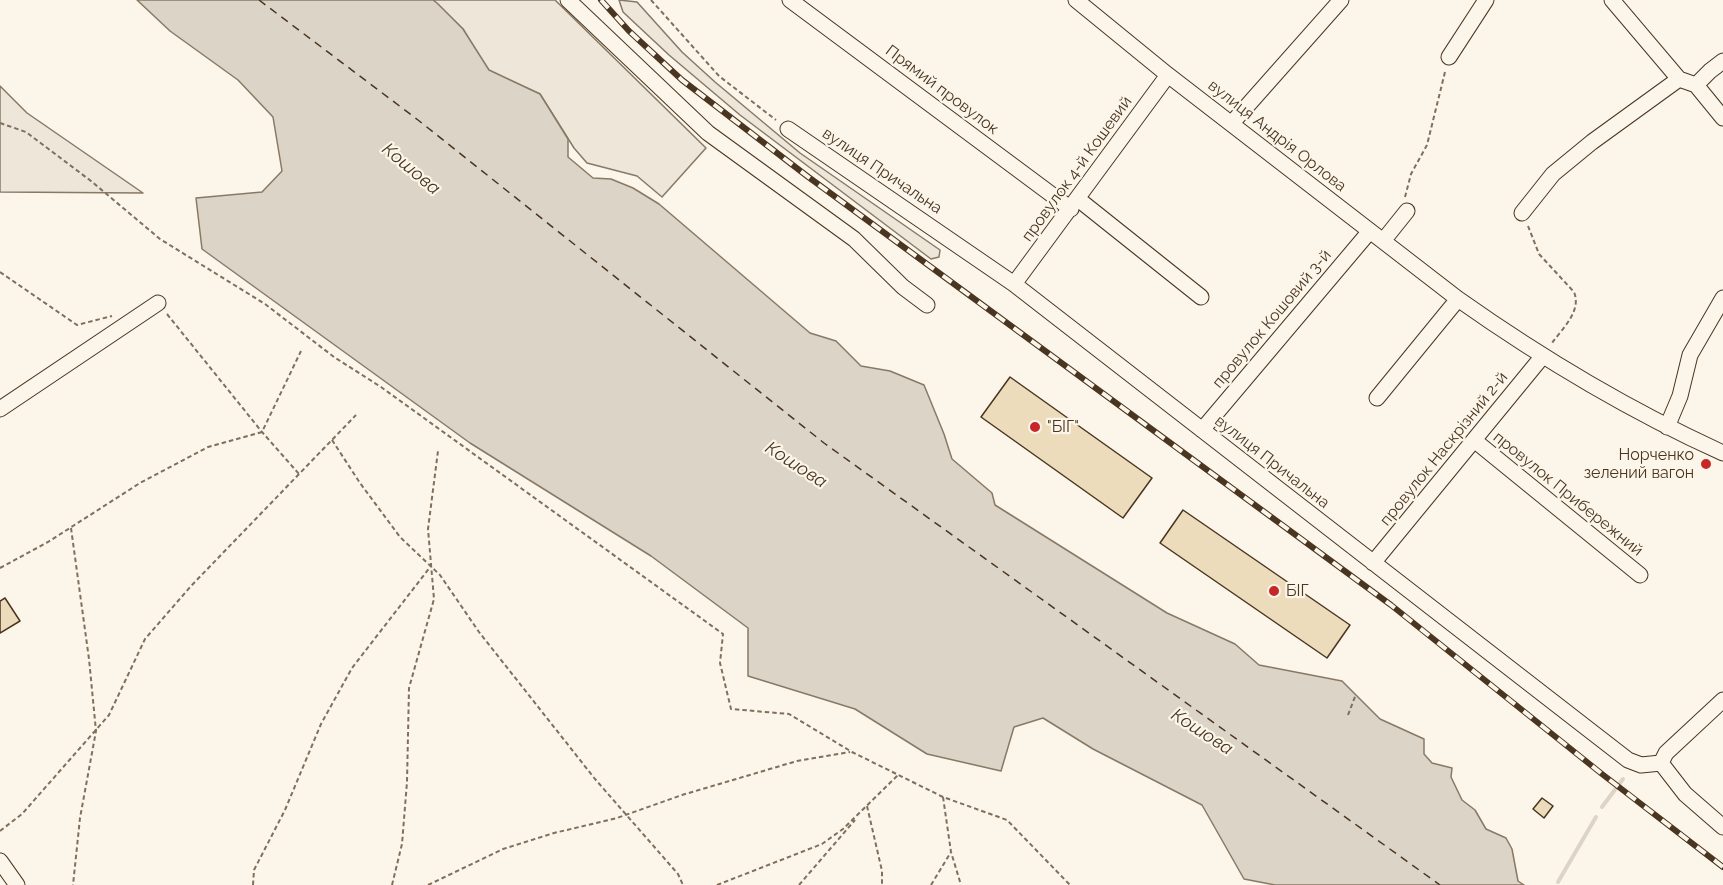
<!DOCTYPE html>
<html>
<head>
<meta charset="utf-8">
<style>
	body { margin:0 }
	canvas { display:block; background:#fbf6e9 }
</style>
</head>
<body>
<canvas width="1723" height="885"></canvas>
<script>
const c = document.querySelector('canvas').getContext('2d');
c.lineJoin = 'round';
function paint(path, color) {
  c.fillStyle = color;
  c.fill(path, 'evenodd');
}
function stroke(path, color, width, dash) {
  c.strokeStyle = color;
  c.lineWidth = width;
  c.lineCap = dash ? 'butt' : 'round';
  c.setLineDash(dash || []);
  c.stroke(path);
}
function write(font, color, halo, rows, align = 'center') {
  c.font = font + ' Raleway,sans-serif';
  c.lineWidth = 4.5;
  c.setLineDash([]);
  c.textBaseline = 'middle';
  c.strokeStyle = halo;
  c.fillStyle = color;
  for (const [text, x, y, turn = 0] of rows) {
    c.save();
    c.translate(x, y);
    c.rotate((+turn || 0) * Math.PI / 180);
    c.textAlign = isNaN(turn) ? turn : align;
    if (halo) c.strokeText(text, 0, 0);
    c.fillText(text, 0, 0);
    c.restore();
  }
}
const green = new Path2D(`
	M433,0h122l151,148 -44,49 -25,-21 -50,-13 -13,-15 -34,-54 -53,-24 -24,-41z
	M619,0l18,2 45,50 33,30 85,71 140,97 -1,7 -8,2 -191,-144 -71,-60 -46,-43z
	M0,86l27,27 116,80 -143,-1z`);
const water = new Path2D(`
	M137,0h296l4,3 26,26 26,41 51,24 28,45v18l25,21 18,1 22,9 26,16 151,129 26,8 25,25 29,5 34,14 20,49 8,25 40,34 3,12 172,108 68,31 24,21 83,16 38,38 44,20v15l8,9 20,5 -1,9 11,23 13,10 11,19 20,9 6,11 6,32 6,4h-249l-31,-6 -42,-74 -109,-56 -50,-31 -29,9 -13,44 -74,-17 -72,-45 -107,-33v-48l-97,-72 -181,-113 -268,-194 -6,-51 66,-6 20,-21 -9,-54 -35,-37 -68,-49z`);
const stream = new Path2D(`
	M1602,807l21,-28
	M1558,882l38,-65`);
const ferry = new Path2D(`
	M259,0l159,120 406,323 616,442`);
const building = new Path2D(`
	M1010,377l142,101 -29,40 -142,-101z
	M1183,510l167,115 -23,33 -167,-115z
	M5,598l15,23 -20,12v-32z
	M1542,798l11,8 -9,12 -11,-9z`);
const path = new Path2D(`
	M651,0l68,76 57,44
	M0,123l26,9 65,49 69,58 105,65 69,53 47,30 342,247 -3,29 11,46 58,5 63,38 91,45 64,23 63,65
	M1405,197l6,-23 16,-29 18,-73
	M1528,226l11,28 35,38c8,19 -12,37 -22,51
	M0,272l77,53 35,-9
	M167,314l95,118 37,42
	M332,440l28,43 40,54 40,38 39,57 116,147 83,95 5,11
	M71,528l18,131 7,72 -16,87 -7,67
	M0,568l48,-26 92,-59 68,-36 54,-15 39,-81
	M1348,715l8,-21
	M943,797l8,55 10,33
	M867,806l15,65v14
	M0,831l22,-17 87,-99 36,-76 46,-53 165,-171
	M253,885l1,-15 31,-60 36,-86 31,-56 79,-102
	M392,885l10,-41 5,-62 2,-94 25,-89 -6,-70 10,-78
	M428,885l75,-36 51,-16 63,-15 65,-23 115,-34 53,-9
	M717,885l105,-41 21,-15 55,-54
	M799,885l56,-65
	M931,885l20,-33`);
const minor = new Path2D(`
	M568,0l140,133 146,106 49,48 24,18
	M790,0l281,209
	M1076,0l92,75 290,224c85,60 170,111 265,154
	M1612,0l67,79 17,6 27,33
	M1449,57l37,-57
	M1696,85l14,-14 13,-10
	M1232,123l109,-123
	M788,129l226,155 614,476 13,5 20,-2 24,31 38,33
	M1078,199l123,98
	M1522,213l31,-39 39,-32 87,-63
	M1383,241l24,-30
	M1014,284l154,-209
	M1377,398l81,-99
	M0,409l158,-106
	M1667,427l13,-31 10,-41 33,-57
	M1202,430l168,-199
	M1474,440l166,135
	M1373,563l169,-206
	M1661,763l5,-10 57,-53
	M0,861l17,24`);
const rail = new Path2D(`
	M601,0l28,31 53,49 125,96 584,429 211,169 121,93`);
const markers = [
	[1035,427,6,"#c62828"],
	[1706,464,6,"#c62828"],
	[1274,591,6,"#c62828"]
];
const streetNames = [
	["Прямий провулок",942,90,37],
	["вулиця Андрія Орлова",1277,136,38],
	["провулок 4-й Кошевий",1077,169,-54],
	["вулиця Причальна",882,171,34],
	["провулок Кошовий 3-й",1272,319,-50],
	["провулок Наскрізний 2-й",1444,449,-51],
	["вулиця Причальна",1272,462,38],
	["провулок Прибережний",1568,494,39]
];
const poiNames = [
	["\"БІГ\"",1047,427],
	["Норченко",1694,455,"right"],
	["зелений вагон",1694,473,"right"],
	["БІГ",1286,591]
];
const waterNames = [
	["Кошова",411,169,40],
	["Кошова",796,465,33],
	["Кошова",1202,732,33]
];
paint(green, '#ede6d9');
stroke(green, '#887966', 1.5);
paint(water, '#dcd4c6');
stroke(water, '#887966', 1.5);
stroke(stream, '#dcd4c6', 4);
stroke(ferry, '#4a3520', 1.5, [8, 6]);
paint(building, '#ecdcbc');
stroke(building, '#4a3520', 1.5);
stroke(minor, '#4a3520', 17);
stroke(path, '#7f6f5c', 2, [4.5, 3]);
stroke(minor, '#fbf6e9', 15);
stroke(rail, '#4a3520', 6);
stroke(rail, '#fbf6e9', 4, [11]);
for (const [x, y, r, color] of markers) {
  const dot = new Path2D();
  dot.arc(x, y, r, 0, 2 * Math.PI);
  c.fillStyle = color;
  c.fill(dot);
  stroke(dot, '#fbf6e9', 2);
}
write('16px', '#4a3520', '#fbf6e9', streetNames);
write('16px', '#4a3520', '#fbf6e9', poiNames, 'left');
write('italic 18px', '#4a3520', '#fbf6e9', waterNames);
</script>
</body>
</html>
